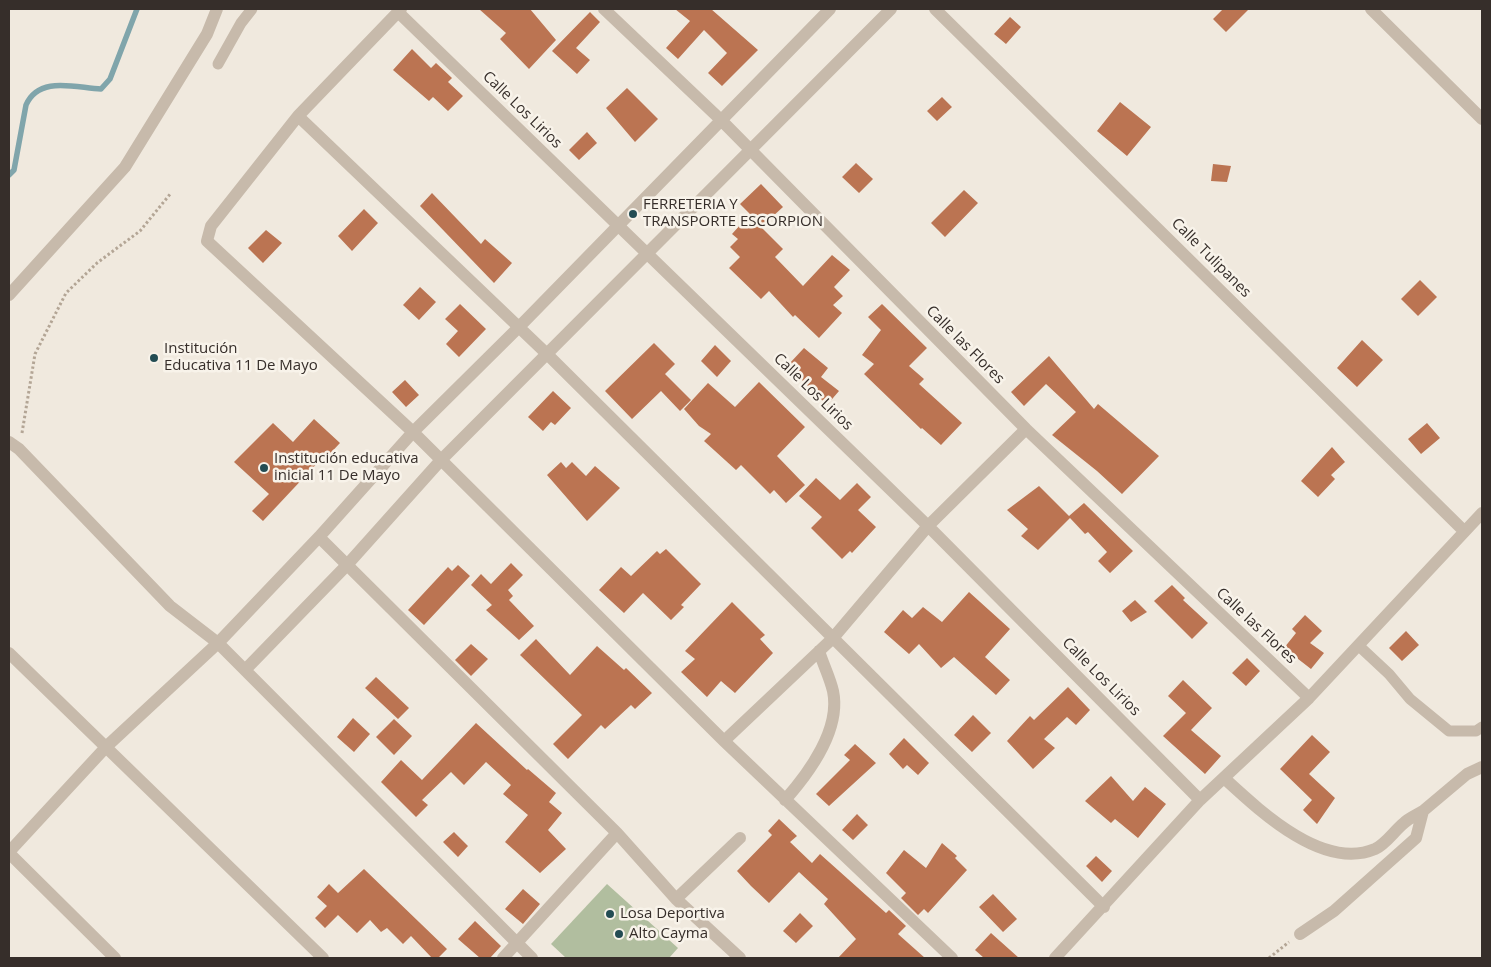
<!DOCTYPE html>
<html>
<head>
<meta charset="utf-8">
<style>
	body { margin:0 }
	#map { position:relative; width:1491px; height:967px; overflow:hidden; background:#f0e9de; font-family:"Open Sans",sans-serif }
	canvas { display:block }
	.frame { position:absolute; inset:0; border:10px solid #362e2a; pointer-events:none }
</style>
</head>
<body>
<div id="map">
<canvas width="1491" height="967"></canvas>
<div class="frame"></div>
</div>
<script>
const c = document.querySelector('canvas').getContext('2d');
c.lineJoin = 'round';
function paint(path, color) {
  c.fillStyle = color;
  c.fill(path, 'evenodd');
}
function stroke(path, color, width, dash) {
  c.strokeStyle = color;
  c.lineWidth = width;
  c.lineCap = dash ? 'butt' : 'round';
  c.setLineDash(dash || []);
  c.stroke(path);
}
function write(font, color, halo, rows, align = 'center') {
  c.font = font + ' "Open Sans",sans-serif';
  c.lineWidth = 5;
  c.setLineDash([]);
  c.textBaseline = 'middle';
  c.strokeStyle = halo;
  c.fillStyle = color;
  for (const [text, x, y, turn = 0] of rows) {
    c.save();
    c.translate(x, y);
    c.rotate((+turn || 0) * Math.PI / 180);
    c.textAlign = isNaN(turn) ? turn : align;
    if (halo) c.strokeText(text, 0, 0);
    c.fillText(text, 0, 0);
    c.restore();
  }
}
const green = new Path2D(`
	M607,884l71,64 -9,10h-103l-15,-14z`);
const stream = new Path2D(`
	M9,175l5,-5 12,-65c13,-30 50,-17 75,-16l9,-10 27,-70`);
const building = new Path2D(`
	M479,9h51l26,31 -27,29 -29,-30 6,-6z
	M675,9h36l47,41 -36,36 -14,-13 19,-20 -23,-23 -26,29 -12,-11 24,-27z
	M1223,9h26l-23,23 -13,-13z
	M590,12l10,10 -24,26 14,12 -13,14 -25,-23z
	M1010,17l11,10 -15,17 -12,-10z
	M412,49l19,19 5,-5 16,15 -4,4 15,14 -15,15 -15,-14 -4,4 -36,-31z
	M627,88l31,31 -23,23 -29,-34z
	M942,97l10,10 -15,14 -10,-10z
	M1120,102l31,25 -24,29 -30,-25z
	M587,132l10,11 -18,17 -10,-10z
	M856,163l17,16 -14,14 -17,-16z
	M1213,164l18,2 -4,16 -16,-1z
	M761,184l22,23 -22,20 22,22 -8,8 28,29 29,-31 18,15 -16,17 9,9 -10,9 9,8 -23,25 -24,-23 -2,2 -24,-26 -8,8 -32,-31 11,-11 -10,-10 8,-8 -6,-5 18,-20 -10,-10z
	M964,190l14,13 -33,34 -14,-14z
	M432,193l49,51 4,-5 27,24 -18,20 -74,-77z
	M364,209l14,14 -26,28 -14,-15z
	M266,230l16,13 -19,20 -15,-15z
	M1420,280l17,17 -19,19 -17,-17z
	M420,287l16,15 -17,18 -16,-15z
	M460,304l26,25 -27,28 -13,-13 12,-13 -13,-12z
	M882,304l45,44 -18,18 15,13 -5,5 43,39 -21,22 -19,-17 -1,1 -57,-55 10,-10 -12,-9 19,-25 -13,-13z
	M1362,340l21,20 -26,27 -20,-19z
	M654,343l21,21 -10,10 26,26 -11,11 -19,-20 -29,28 -27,-28z
	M715,345l16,16 -14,16 -16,-16z
	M804,348l24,20 -7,9 18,14 -12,14 -34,-34 1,-2 -5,-5z
	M1049,356l45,53 4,-5 61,52 -37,38 -25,-23 -45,-36 24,-23 -30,-28 -22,22 -13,-14z
	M405,380l14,15 -13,12 -14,-15z
	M759,382l46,45 -28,29 28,29 -19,18 -12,-13 -4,4 -29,-29 -5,5 -32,-29 7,-7 -12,-8 -15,-17 24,-26 27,24z
	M553,391l18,17 -16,17 -4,-3 -8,9 -15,-14z
	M314,419l26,24 -15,16 -2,-2 -60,64 -11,-10 17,-17 -35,-32 39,-39 20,19z
	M1427,423l13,15 -19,16 -13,-15z
	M1332,447l13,15 -14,13 4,4 -17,18 -17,-16z
	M561,462l5,6 6,-6 14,14 9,-10 25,22 -33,33 -40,-46z
	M816,478l24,22 17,-17 14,14 -13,13 18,17 -24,26 -2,-2 -8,8 -31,-31 11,-11 -23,-21z
	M1039,486l30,30 15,-13 49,48 -23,22 -12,-12 9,-9 -19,-20 -3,2 -15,-16 -32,32 -17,-14 7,-7 -21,-19z
	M666,549l35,35 -20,21 3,2 -13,13 -28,-27 -19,20 -25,-23 22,-23 10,9 26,-25 3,3z
	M511,563l12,12 -15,15 5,6 -4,4 25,26 -15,14 -33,-30 6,-5 -21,-20 10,-11 10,10z
	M458,565l12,11 -46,49 -16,-15 40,-43 4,4z
	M1172,585l13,13 -2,2 25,23 -16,16 -38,-38z
	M969,592l41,37 -25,28 25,23 -14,15 -42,-38 -13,11 -22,-24 -10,10 -25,-22 19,-22 9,8 11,-11 19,15z
	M1135,600l12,12 -16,10 -9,-11z
	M732,602l33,33 -5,4 13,14 -38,40 -14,-12 -14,16 -26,-25 14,-13 -10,-8z
	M1305,615l17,16 -12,12 14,10 -13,16 -27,-21 12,-15 -4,-4z
	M1406,631l13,14 -17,16 -13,-13z
	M536,639l34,36 27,-29 27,24 2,-2 26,25 -17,16 -4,-4 -26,24 -4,-4 -33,34 -15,-15 29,-29 -62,-60z
	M471,644l17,15 -17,17 -16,-16z
	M1247,658l13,13 -14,15 -14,-13z
	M376,677l33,31 -11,11 -33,-31z
	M1183,680l29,28 -21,22 30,26 -16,18 -42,-38 23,-23 -18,-17z
	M1068,687l22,23 -14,15 -9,-8 -23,22 11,9 -22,21 -26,-28 23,-25 4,4z
	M973,715l18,18 -19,19 -18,-17z
	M353,718l17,16 -16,18 -17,-15z
	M394,719l18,17 -18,19 -18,-18z
	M476,723l51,47 1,-1 28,24 -7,9 13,11 -14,17 18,19 -26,24 -35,-31 23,-27 -25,-21 8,-9 -25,-23 -22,23 -13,-13 -29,28 6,5 -12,12 -35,-35 20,-22 21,20z
	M1312,735l18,17 -21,22 26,24 -18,26 -14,-14 9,-10 -32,-31z
	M904,738l25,25 -11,12 -11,-10 -4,4 -14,-15z
	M855,744l21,19 -47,43 -13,-12 34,-34 -6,-5z
	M1111,776l22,25 12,-14 21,17 -28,34 -23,-19 -4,4 -26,-22z
	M857,814l11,11 -15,15 -11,-10z
	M779,819l18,17 -7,6 22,21 8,-9 66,59 3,-3 17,16 -8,8 27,24h-87l18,-19 -32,-35 4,-5 -29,-27 -30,31 -18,-17 -14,-15 35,-36 -4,-4z
	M454,832l14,14 -10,11 -15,-15z
	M942,843l15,13 -2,2 12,12 -39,43 -4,-4 -6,6 -17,-17 5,-5 -20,-20 18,-23 22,18z
	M1096,856l16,15 -10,11 -16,-16z
	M364,869l83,80 -9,9h-6l-21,-22 -8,8 -16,-16 -6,4 -11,-12 -13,13 -19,-18 -13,13 -10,-10 12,-12 -10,-9 12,-13 9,9z
	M523,889l17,15 -17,20 -18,-15z
	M993,894l24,25 -14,13 -24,-25z
	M800,913l13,13 -17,17 -13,-12z
	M475,921l26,25 -11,12h-10l-22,-19z
	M991,933l28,25h-35l-9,-8z`);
const path = new Path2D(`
	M22,433l13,-79 31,-61 31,-30 43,-32 31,-38
	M1269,958l20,-16`);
const service = new Path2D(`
	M218,64l23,-41 11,-14
	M1359,646l30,28 21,25 39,32h27l6,-4`);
const minor = new Path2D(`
	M401,9l-103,107 -87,110 -4,15 206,191 311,309 228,217
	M604,9l117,111 305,309 283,269
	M935,9l529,522
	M1371,9l111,110
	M398,12l530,514 272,274
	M298,116l250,239 556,552
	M9,295l116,-128 82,-133 10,-25
	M9,442l10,7 151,157 48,37 314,315
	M319,537l298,296 59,66 64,59
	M9,653l314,305
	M245,670l102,-105 94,-105 450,-451
	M724,741l109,-103 95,-112 98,-97
	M1224,778c36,33 99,93 151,71 11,-5 20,-19 29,-26 5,-5 13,-8 19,-12
	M785,800c24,-27 56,-71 48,-109 -3,-13 -10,-27 -14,-40
	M9,852l98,-106 111,-103 101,-106 94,-105 106,-105 311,-318
	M9,853l106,105
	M676,899l64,-61
	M1300,934l34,-23 82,-73 7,-27 44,-37 15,-7
	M503,958l114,-125
	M1055,958l145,-158 109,-102 173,-185`);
const markers = [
	[633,214,5,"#234c53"],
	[154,358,5,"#234c53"],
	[264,468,5,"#234c53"],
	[610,914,5,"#234c53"],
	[619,934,5,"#234c53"]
];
const streetNames = [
	["Calle Los Lirios",522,110,44],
	["Calle Tulipanes",1211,258,45],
	["Calle las Flores",965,345,45],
	["Calle Los Lirios",813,392,44],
	["Calle las Flores",1256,626,43],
	["Calle Los Lirios",1101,677,45]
];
const poiNames = [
	["FERRETERIA Y",643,205],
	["TRANSPORTE ESCORPION",643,222],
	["Institución",164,349],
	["Educativa 11 De Mayo",164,366],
	["Institución educativa",274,459],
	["inicial 11 De Mayo",274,476],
	["Losa Deportiva",620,914],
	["Alto Cayma",629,934]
];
paint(green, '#b1be9f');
stroke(stream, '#80a5ab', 5.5);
paint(building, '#bb7452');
stroke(path, '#b3a595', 3, [2.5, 2.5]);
stroke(service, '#c7baab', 11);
stroke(minor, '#c7baab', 12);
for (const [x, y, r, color] of markers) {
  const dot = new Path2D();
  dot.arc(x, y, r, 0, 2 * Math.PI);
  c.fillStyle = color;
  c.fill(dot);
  stroke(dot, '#f8f3ea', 2);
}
write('15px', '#362e2a', '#f8f3ea', streetNames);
write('15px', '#362e2a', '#f8f3ea', poiNames, 'left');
</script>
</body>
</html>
